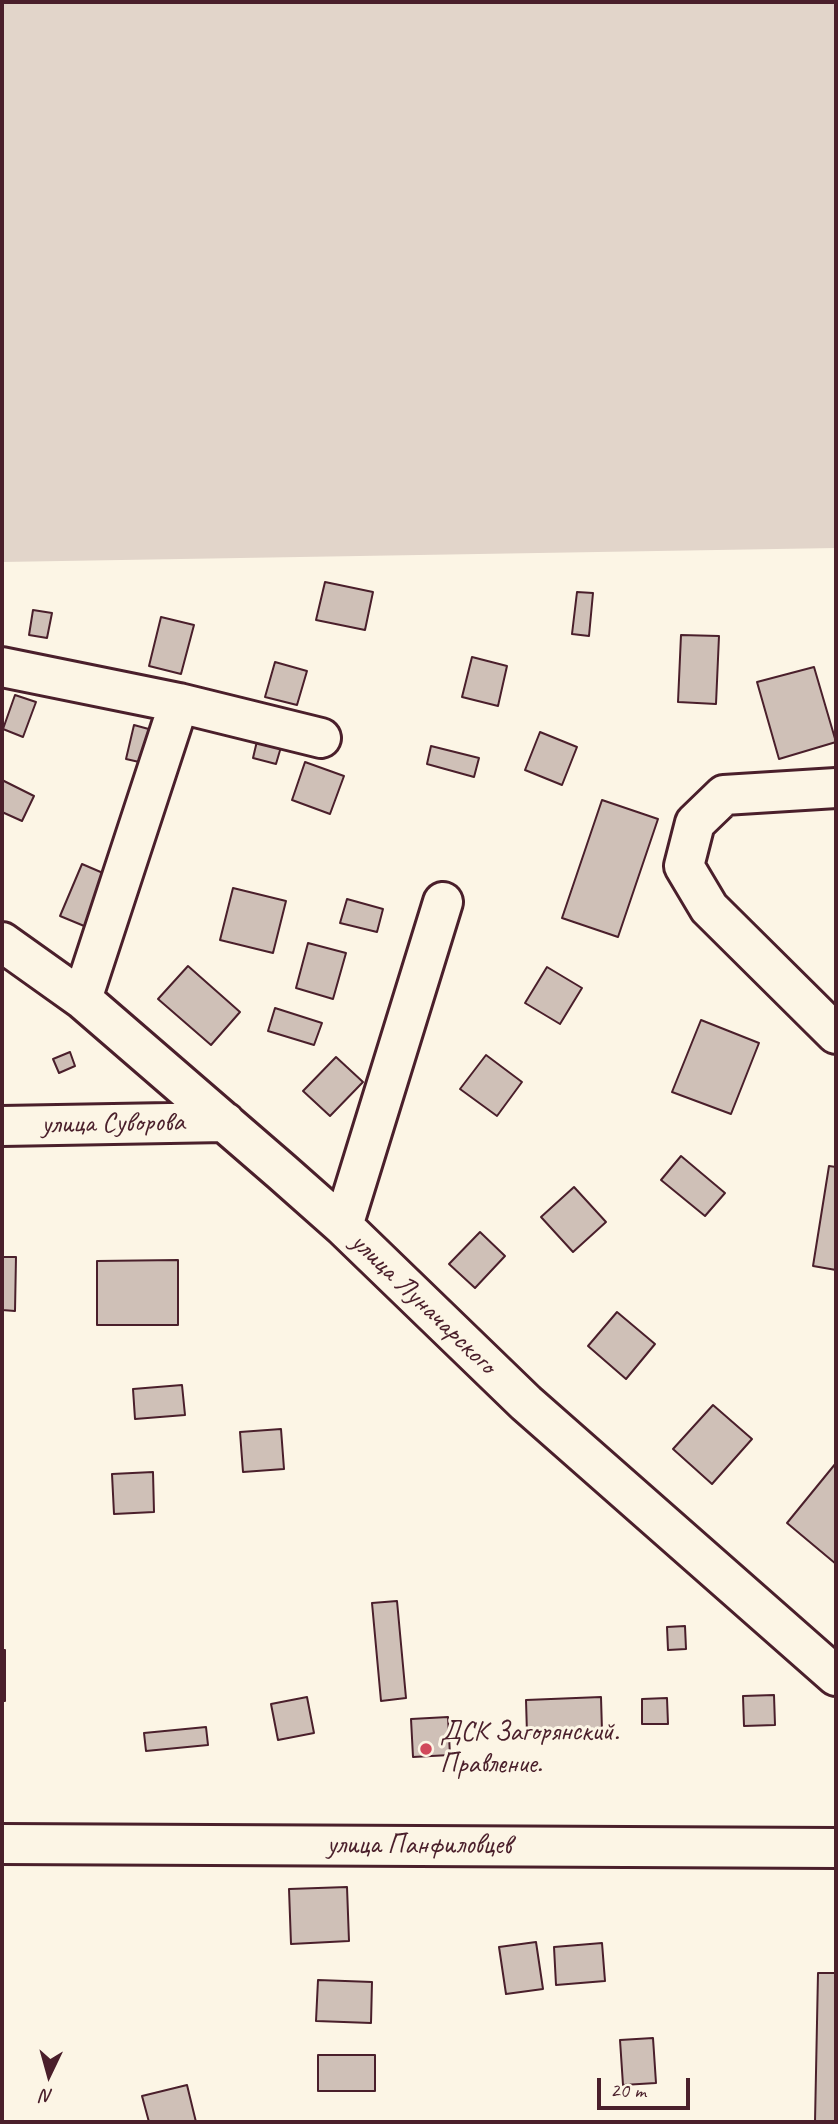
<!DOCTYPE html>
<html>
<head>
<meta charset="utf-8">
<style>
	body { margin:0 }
	#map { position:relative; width:838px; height:2124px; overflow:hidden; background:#fcf5e5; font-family:Caveat,sans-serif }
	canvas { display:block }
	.frame { position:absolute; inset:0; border:4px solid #4a1f2b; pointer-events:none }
	.north { position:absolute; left:14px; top:2040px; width:70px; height:70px; -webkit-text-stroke:5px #fcf5e5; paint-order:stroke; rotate:185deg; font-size:19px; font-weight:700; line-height:28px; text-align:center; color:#4a1f2b }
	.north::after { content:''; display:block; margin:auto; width:24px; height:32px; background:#4a1f2b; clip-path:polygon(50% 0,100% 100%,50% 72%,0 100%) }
	.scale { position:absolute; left:597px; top:2078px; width:93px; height:32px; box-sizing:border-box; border:4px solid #4a1f2b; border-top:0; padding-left:9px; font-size:21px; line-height:24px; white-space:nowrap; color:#4a1f2b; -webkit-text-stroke:5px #fcf5e5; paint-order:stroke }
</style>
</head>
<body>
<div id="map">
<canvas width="838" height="2124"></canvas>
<div class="frame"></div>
<div class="north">N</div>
<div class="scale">20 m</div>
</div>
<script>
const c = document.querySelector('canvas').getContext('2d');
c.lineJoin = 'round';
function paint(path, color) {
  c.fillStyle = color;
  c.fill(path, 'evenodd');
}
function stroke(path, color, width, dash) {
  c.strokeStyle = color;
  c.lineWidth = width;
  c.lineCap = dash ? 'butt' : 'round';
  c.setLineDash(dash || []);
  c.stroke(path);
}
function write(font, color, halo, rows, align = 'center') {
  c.font = font + ' Caveat,sans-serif';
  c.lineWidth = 6;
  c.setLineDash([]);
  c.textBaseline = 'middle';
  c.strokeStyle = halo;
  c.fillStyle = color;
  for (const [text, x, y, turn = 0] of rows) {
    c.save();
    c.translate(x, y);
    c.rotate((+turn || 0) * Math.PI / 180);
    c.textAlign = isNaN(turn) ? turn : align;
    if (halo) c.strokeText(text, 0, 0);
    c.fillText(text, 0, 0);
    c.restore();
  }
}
const green = new Path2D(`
	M2,2h834v546l-834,14z`);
const building = new Path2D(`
	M325,582l48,10 -8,38 -49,-10z
	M577,592l16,1 -4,43 -17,-2z
	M33,610l19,3 -5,25 -18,-3z
	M161,617l33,8 -13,49 -32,-8z
	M681,635l38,1 -3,68 -38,-2z
	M472,657l35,9 -9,40 -36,-9z
	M275,662l32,9 -10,34 -32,-8z
	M814,667l22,75 -57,17 -22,-77z
	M15,695l21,7 -13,35 -20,-8z
	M134,725l22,6 -8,33 -22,-5z
	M540,732l37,15 -15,38 -37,-15z
	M257,741l24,6 -5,17 -23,-6z
	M431,746l48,12 -5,19 -47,-13z
	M305,762l39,14 -14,38 -38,-14z
	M2,780l32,16 -12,25 -20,-9z
	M602,800l56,19 -40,118 -56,-19z
	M82,864l28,12 -21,52 -29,-12z
	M233,888l53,13 -13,52 -53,-13z
	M347,899l36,10 -6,23 -37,-9z
	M308,943l38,10 -13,46 -37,-11z
	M188,966l52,46 -29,33 -53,-46z
	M547,967l35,21 -22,36 -35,-21z
	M275,1008l47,15 -8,22 -46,-14z
	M701,1020l58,23 -28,71 -59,-22z
	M70,1052l5,14 -16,7 -6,-14z
	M486,1055l36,27 -25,34 -37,-27z
	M336,1057l27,25 -33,34 -27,-25z
	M681,1156l44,37 -20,23 -44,-36z
	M829,1166l7,1v103l-23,-4z
	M574,1187l32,35 -33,30 -32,-35z
	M480,1232l25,24 -30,32 -26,-24z
	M2,1257h14l-1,54 -13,-1z
	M178,1260v65h-81v-64z
	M617,1312l38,32 -29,35 -38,-33z
	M182,1385l3,30 -50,4 -2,-30z
	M713,1405l39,34 -40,45 -39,-35z
	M281,1429l3,40 -41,3 -3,-40z
	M836,1463v101l-49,-41z
	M153,1472l1,40 -40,2 -2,-40z
	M397,1601l9,97 -25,3 -9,-98z
	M685,1626l1,23 -18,1 -1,-23z
	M2,1650h3v51h-3z
	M774,1695l1,30 -31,1 -1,-30z
	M307,1697l7,36 -36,7 -7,-36z
	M601,1697l1,34 -75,3 -1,-34z
	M667,1698l1,26h-26v-25z
	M448,1717l2,38 -37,2 -2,-38z
	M206,1727l2,18 -62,6 -2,-18z
	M347,1887l2,54 -58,3 -2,-55z
	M536,1942l7,47 -37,5 -7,-47z
	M602,1943l3,38 -49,4 -2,-38z
	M818,1973h18v149h-21z
	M318,1980l54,2 -1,41 -55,-2z
	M653,2038l3,45 -33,2 -3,-45z
	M318,2055h57v36h-57z
	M187,2085l9,37h-47l-7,-26z`);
const minor = new Path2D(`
	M2,667l177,36 142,35
	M836,788l-112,7 -29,28 -11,43 25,42 127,126
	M2,942l80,57 200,173 61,54 183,177 310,273
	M82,999l97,-296
	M2,1126l223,-4
	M343,1226l100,-324
	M2,1844l834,4`);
const markers = [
	[426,1749,7,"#d1495b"]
];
const streetNames = [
	["улица Суворова",113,1124,-1],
	["улица Луначарского",423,1304,44],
	["улица Панфиловцев",419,1846]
];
const poiNames = [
	["ДСК Загорянский.",440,1733],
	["Правление.",440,1765]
];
paint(green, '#e2d5ca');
paint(building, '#cfc0b7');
stroke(building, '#4a1f2b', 2);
stroke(minor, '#4a1f2b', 44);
stroke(minor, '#fcf5e5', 38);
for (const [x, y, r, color] of markers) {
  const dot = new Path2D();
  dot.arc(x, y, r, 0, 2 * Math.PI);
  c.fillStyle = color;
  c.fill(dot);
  stroke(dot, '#fcf5e5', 2.5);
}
write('28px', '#4a1f2b', '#fcf5e5', streetNames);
write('28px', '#4a1f2b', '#fcf5e5', poiNames, 'left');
</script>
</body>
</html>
